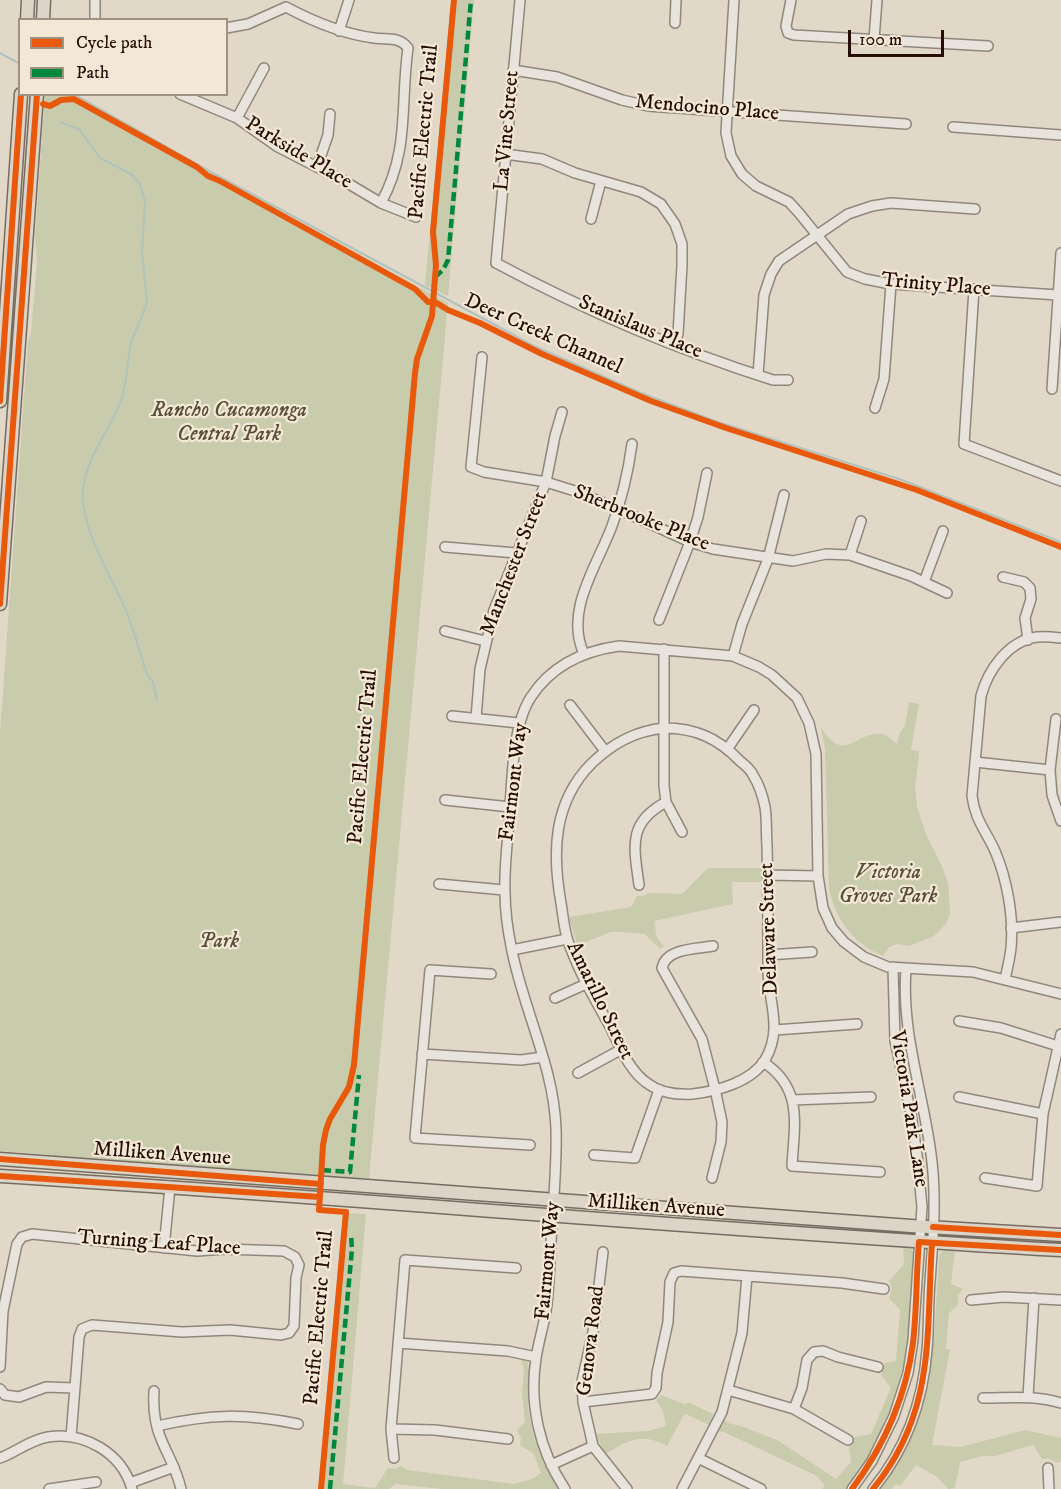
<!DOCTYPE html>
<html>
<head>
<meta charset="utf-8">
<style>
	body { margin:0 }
	#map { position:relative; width:1061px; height:1489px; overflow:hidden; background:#e2d8c8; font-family:"IM FELL DW Pica",serif }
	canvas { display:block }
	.legend { position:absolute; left:18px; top:18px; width:210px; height:78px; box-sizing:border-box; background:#f3e8d5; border:2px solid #a19181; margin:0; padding:8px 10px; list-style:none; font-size:18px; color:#270e04 }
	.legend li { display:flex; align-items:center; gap:12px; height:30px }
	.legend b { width:30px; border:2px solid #a19181 }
	.scale { position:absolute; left:848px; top:30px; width:96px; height:27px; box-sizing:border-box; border:3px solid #270e04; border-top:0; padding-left:8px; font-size:18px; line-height:21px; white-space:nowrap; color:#270e04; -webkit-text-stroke:4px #f3e8d5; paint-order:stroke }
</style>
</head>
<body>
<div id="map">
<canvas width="1061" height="1489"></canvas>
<ul class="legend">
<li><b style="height:8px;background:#e8590c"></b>Cycle path</li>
<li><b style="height:8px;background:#00873e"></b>Path</li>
</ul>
<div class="scale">100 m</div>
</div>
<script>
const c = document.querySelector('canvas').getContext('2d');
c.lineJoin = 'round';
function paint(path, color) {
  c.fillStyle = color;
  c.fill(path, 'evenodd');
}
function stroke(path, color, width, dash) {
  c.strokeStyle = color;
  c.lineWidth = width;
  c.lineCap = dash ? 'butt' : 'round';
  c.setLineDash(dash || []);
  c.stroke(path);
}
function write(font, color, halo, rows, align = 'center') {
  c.font = font + ' "IM FELL DW Pica",serif';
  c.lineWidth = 4.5;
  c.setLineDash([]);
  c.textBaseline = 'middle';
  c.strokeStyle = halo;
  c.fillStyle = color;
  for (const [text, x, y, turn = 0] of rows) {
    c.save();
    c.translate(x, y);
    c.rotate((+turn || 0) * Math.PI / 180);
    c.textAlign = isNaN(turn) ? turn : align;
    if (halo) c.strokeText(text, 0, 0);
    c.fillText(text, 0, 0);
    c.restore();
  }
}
const green = new Path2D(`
	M451,0h23l-26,296 -23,-11z
	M45,95h23l380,208 -79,876 -288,-19 -39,-6 -42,-3v-417l28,-394 3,-6 6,-73 -2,-24z
	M909,702l10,2 -8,46 7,1 1,4 -4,32 2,20 10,30 14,27 7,19 2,30 -4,11 -12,12 -25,10 -12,-2 -8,3 -6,9c-30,-13 -47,-36 -54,-67l-4,-140 -4,-21c24,37 35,3 60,6 7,1 11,6 16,10l3,-12 5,-6z
	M708,868h54v14h-30l1,22 -79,17 3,17 7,8 -4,3 -15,-15 -24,-2h-10l-34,13 -8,-28 62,-10 6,-11h6l6,-3 33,1z
	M343,1213l23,1 -23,270 32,4 13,-20 7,1 6,-3 6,4 107,14 18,-5 9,-6 -7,-19 -14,-9 1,-6 -4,-9 8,-8 -3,-28 2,-23 -3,-12 6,2c5,11 0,38 2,52 4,28 15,53 29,76h-115l-48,-5 -6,5h-71z
	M903,1246l8,2 3,7c-6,94 -7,156 -68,234h-24l3,-3 -8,-10 -93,-44 -7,-1 6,-13 5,5 16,4 35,14 57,38 15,-17 -2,-15 4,-3 1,-7 17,-3 20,-46 -10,-13 4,-12 11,-2 4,-51 -11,-12 3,-10 -3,-7 15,-17z
	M949,1249h6l-4,35 12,5 -5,6v10l-9,8 -3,36h4l-18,96 29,2 64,-17 36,8v23l-4,2 -8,-5 -7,1 -9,-14 -38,11h-12l-23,6 -5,26 -7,1 -12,-13 -20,-11 -16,21 -4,-2 -4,5h-13c56,-66 55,-152 60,-233l2,-4z
	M661,1395l23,9 6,-1 23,11 -4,11 -23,-11 -3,2 -16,30c-25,-14 -39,-6 -61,8l-7,-12 -3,-8 52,-3 18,-5 -3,-15 -7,-11z`);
const stream = new Path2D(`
	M0,53l20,11
	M74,94l137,78 323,174 105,46 76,29 187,59 159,62
	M60,122l19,7 21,29 31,16 9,10 5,18 -3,51 5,48c-3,15 -12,28 -16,43 -4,17 -4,37 -9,54 -11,31 -36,58 -39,92 -3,39 29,87 44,123 8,20 13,41 20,61l6,8 4,18`);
const minor = new Path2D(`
	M95,0v20
	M520,0l-24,263c88,47 182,87 277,117h15
	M734,0l-8,133 5,23 11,18 14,12 33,16 10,11 48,59 18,7 26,5 167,11
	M791,0l-5,26 2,7 6,2 194,11
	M675,23l1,-23
	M226,28l22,-4 38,-17c28,15 57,27 88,31 14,2 25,-2 34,10 -8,57 2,102 -27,155
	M339,31l10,-31
	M874,39l3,-39
	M513,70l44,7 65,23 26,6 258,18
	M180,94l57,24 41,29 66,34 37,22 35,14
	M237,118l27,-50
	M953,127l108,8
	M505,154l37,5 33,14 66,19 20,12 14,20 7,20v21l-4,69 -4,11
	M317,167l11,-32 2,-21
	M591,219l10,-38
	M974,289l-10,155 97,37
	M482,357l-11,110 13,5 62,10 29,9 43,18 72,33 23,7 80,12 33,-7 24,1 61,21 36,17
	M758,375l6,-80 7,-21 8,-13 69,-47 24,-8 19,-3 84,6
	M1052,389l9,-136
	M875,408l9,-29 7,-95
	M445,547l71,6
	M850,555l11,-34
	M1003,577l21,5 6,6 1,11 -6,19 3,22
	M924,582l19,-51
	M659,620l31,-78 8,-25 9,-44
	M445,631l40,10
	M664,649v137l2,16 16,30
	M584,654c-20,-43 13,-88 28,-128 10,-27 16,-53 20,-82
	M733,656l9,-32 26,-65 16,-64
	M570,705l35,46
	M452,716l67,7
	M476,718l4,-49 14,-59 52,-128 9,-46 7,-24
	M1056,719l-6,51 2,25 9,26
	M664,728c31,0 54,10 76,33 5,4 11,9 13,14 5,8 10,22 12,32 2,12 1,26 2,38 1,40 1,81 1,121 -1,34 16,61 -3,94 -14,22 -47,31 -72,34 -16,1 -33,-1 -46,-11 -19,-13 -29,-41 -39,-60 -15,-27 -30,-53 -40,-82 -4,-12 -5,-26 -7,-38 -9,-51 -8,-101 31,-140 21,-20 43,-32 72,-35z
	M728,748l26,-38
	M975,762l75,8
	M445,800l65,7
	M768,875l50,1
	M439,884l65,6
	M639,885c-5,-38 -12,-62 27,-83
	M1011,928l50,-6
	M512,950l55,-11
	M768,955l44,-3
	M491,974l-61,-4 -15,168 115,7
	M1005,980c2,-11 5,-22 6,-32 3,-31 -4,-69 -16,-97 -9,-20 -20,-31 -23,-55l9,-100c7,-26 27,-55 56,-59 8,-1 16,0 24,1
	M555,998l31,-14
	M959,1021l42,7 60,19
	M775,1030l82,-6
	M422,1054l99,6 22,-3
	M763,1062c41,26 31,64 29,104l88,6
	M578,1073l44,-24
	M959,1097l84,17
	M792,1100l79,-3
	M594,1155l41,3 24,-68
	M712,1178l9,-36 1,-20 -7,-33 -13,-50 -40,-71c4,-20 34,-19 51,-22
	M985,1178l52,8 6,-72 18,-80
	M164,1248l6,-61
	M603,1252l-9,75 -12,54 1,21 10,44 34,43
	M971,1300l33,-3 57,3
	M398,1343l110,8 28,6
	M0,1367l3,-56 14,-67 5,-7 10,-3 165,17 28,-2 59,2 11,6 4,8 -3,13 -2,48 -5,7 -8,2 -51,-5 -48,2 -90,-7 -10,4 -3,8 -8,100
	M0,1389l5,6 14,2 27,-10 28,1
	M728,1390l66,19 54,31
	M154,1391c-1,17 0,32 7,48 7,17 16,31 20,50
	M1028,1397l6,-99
	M983,1398c27,0 52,-3 78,5
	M583,1402l69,-8 4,-6 1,-15 11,-51 2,-40 4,-9 7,-2 161,12 42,6
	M794,1409l8,-21 5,-28 7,-8 9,-1 15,6 40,10
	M157,1426c53,-12 87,-13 141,-2
	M391,1429l44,1 73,9
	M0,1458c16,-6 30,-18 48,-21 36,-6 74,16 84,52
	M394,1458l-3,-29 14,-169 111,8
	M698,1458l63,31
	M551,1465l42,-19
	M1048,1468l1,21
	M130,1483l44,-16
	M49,1489l47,-7
	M565,1489c-26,-39 -36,-85 -29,-131 3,-19 9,-36 11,-54 3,-26 3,-53 5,-78 2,-33 5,-65 4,-97 -2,-62 -32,-118 -44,-178 -4,-19 -7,-39 -7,-59 -1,-23 2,-46 4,-69 3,-35 2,-96 22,-126 20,-31 52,-46 88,-51l114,10 26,11 13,8 25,23 12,25 7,31 2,122 5,32 9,20 12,14 20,15 24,10 85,5 88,22
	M682,1489l40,-77 20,-79 5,-57
	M852,1489l20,-28 22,-45 14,-43 5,-33 9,-133 -5,-52 -6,-41 -16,-73 -2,-74
	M873,1489c33,-40 50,-88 54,-139 2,-22 1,-45 3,-68 3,-43 7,-85 1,-128 -8,-62 -30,-122 -25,-185`);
const major = new Path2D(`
	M27,20l1,-20
	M43,20l1,-20
	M0,401l21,-307
	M0,604l37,-510
	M0,1159l911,67 150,9
	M0,1176c354,22 707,54 1061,74`);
const quiet = new Path2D(`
	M435,277l8,-7 5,-10 23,-260
	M322,1170l28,2 9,-97
	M330,1489l22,-240 -1,-14`);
const cycleway = new Path2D(`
	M43,104l7,2 11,-6 13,-1 123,68 11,9 12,5 195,108 13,13h7l13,8 32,13 62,31 109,47 75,27 191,62 144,57
	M0,401l21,-307
	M0,604l37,-510
	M0,1159l321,25
	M0,1176l320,21
	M933,1227l128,8
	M321,1489l25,-277 -27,-2 4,-65 3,-15 4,-11 19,-32 5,-22 61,-692 2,-14 15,-43 4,-51 -3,-33 21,-232
	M852,1489c32,-43 54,-93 61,-146 4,-34 3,-68 6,-101l142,8
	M873,1489c63,-77 53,-154 59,-246`);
const streetNames = [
	["Mendocino Place",707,109,5],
	["La Vine Street",508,131,-85],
	["Pacific Electric Trail",425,132,-85],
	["Parkside Place",298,154,31],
	["Trinity Place",936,286,5],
	["Stanislaus Place",640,328,23],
	["Deer Creek Channel",543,335,24],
	["Sherbrooke Place",641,519,22],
	["Manchester Street",515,564,-69],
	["Pacific Electric Trail",364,757,-85],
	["Fairmont Way",515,782,-83],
	["Delaware Street",770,929,-92],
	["Amarillo Street",599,1001,64],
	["Victoria Park Lane",908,1109,81],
	["Milliken Avenue",162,1155,4],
	["Milliken Avenue",656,1207,4],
	["Turning Leaf Place",159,1244,4],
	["Fairmont Way",549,1261,-85],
	["Pacific Electric Trail",320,1318,-85],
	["Genova Road",592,1341,-83]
];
const parkNames = [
	["Rancho Cucamonga",229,412],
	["Central Park",229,436],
	["Victoria",888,874],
	["Groves Park",888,898],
	["Park",219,943]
];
paint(green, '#c8cbac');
stroke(stream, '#b0c3bc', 2);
stroke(minor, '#90877c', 12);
stroke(major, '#756c62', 15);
stroke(minor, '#e8e3dc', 9);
stroke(major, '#dcd4c6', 12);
stroke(quiet, '#00873e', 4.5, [9, 4.5]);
stroke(cycleway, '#e8590c', 6);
write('21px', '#270e04', '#f3e8d5', streetNames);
write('italic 21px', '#584d37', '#f3e8d5', parkNames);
</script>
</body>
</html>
